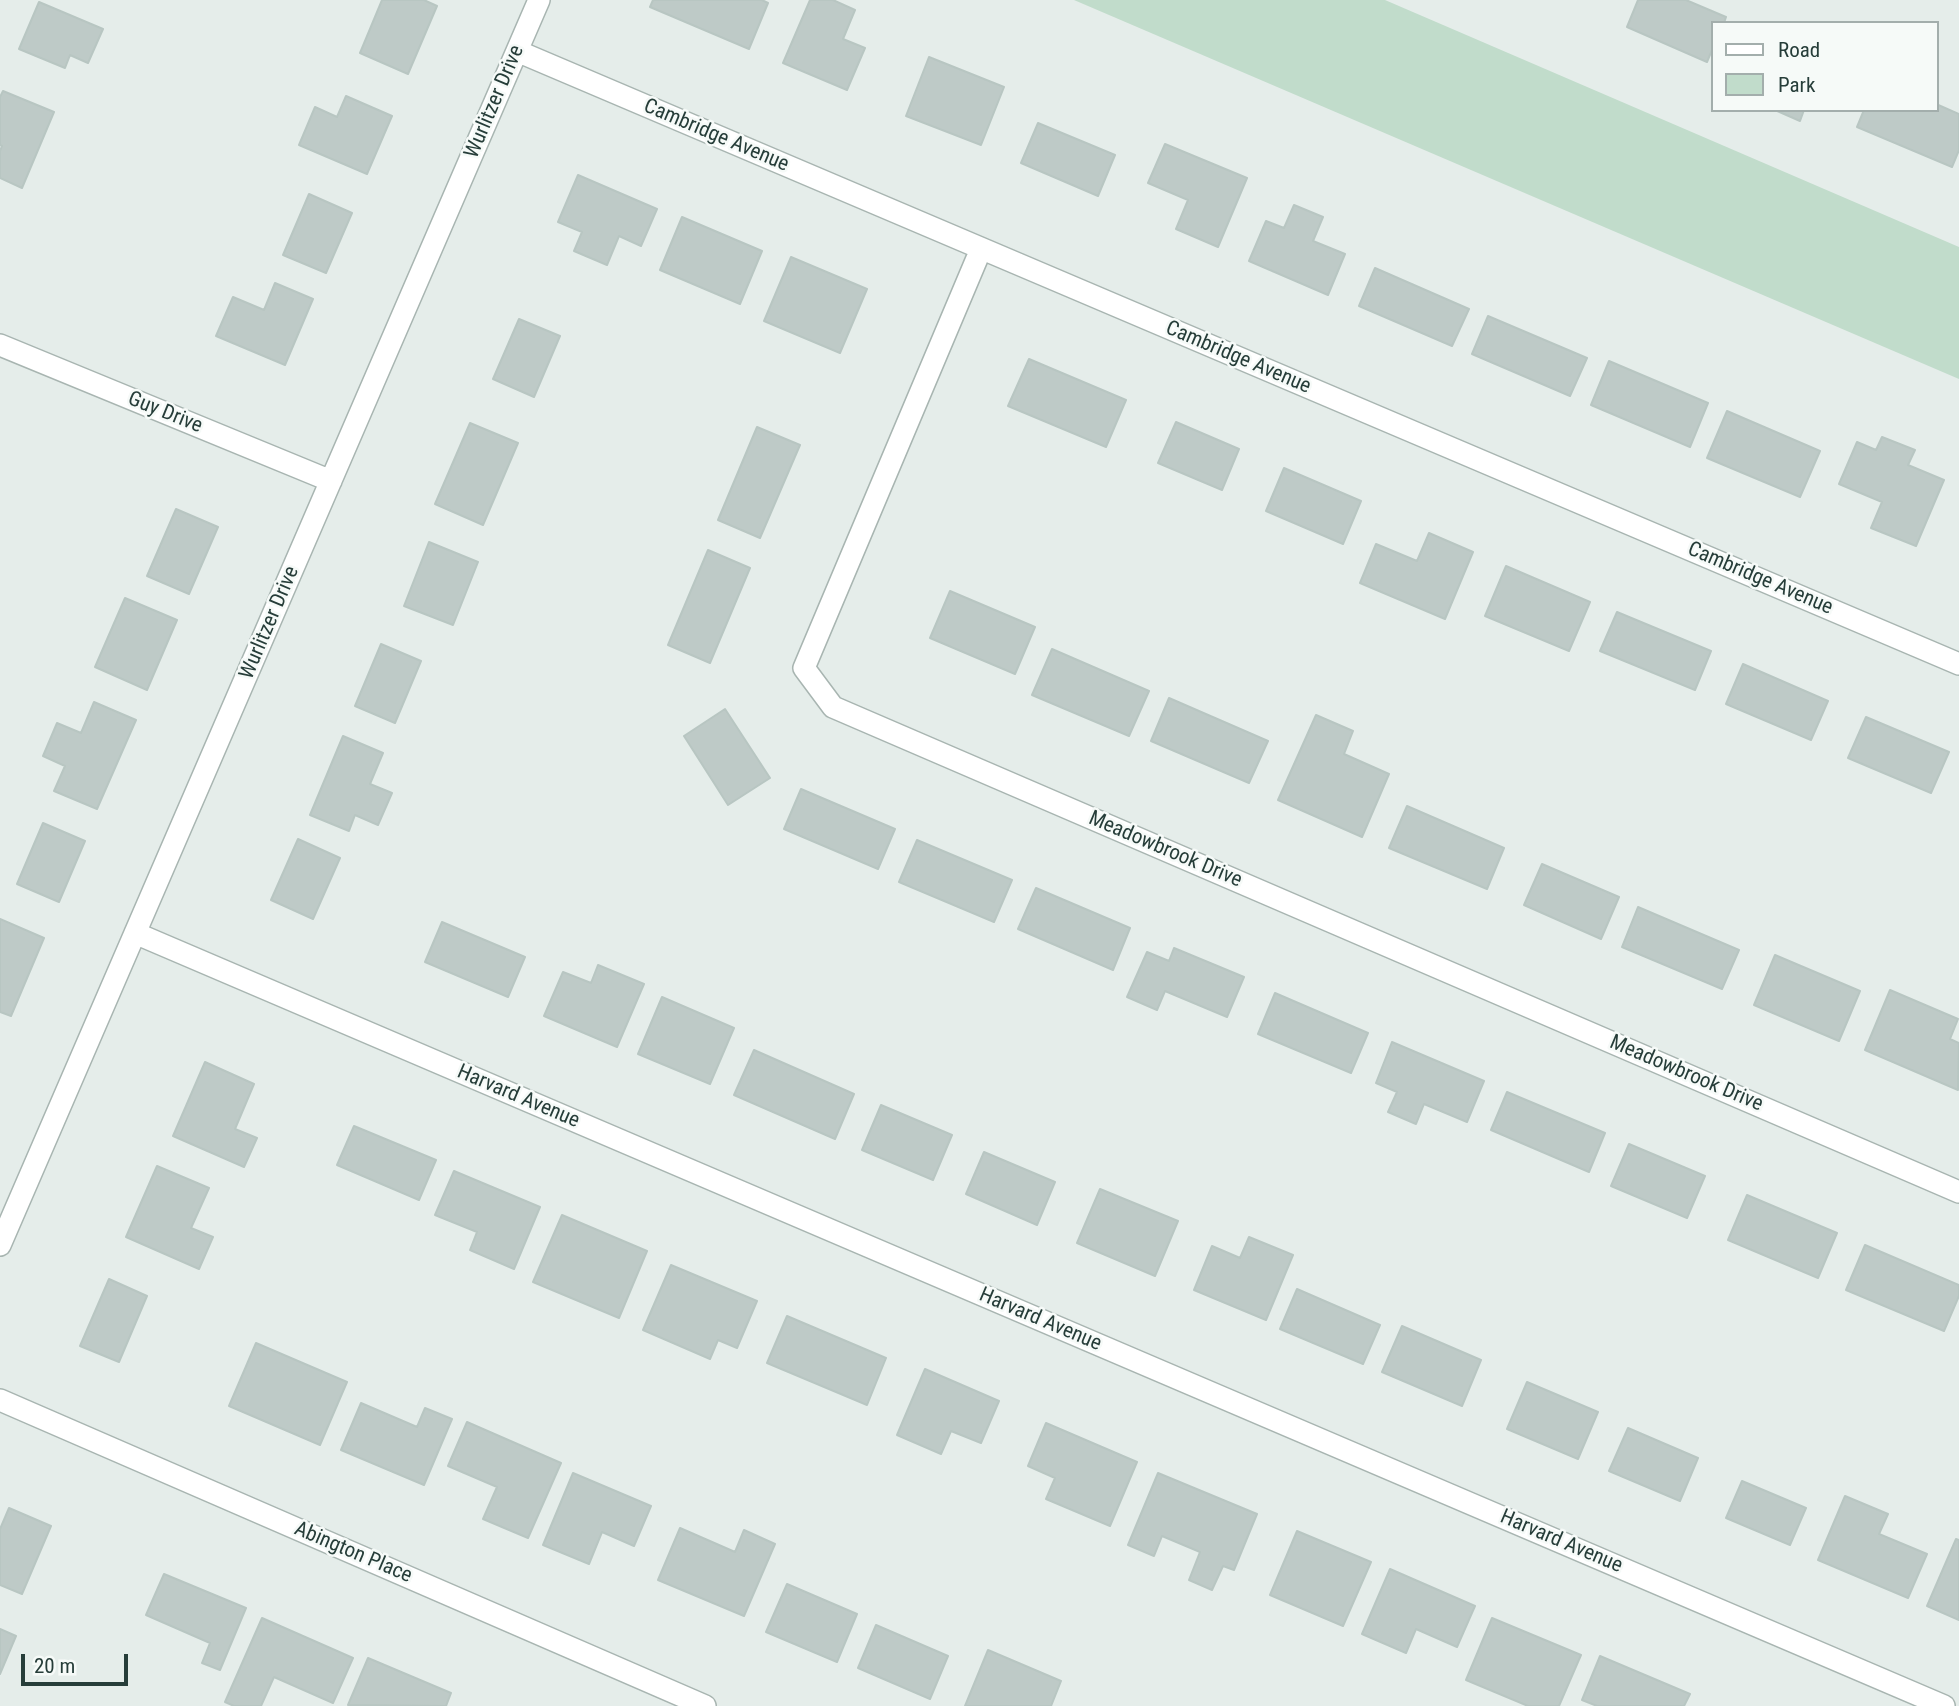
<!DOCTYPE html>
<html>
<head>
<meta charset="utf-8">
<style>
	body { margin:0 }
	#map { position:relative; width:1959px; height:1706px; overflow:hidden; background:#e5edea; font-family:"Roboto Condensed",sans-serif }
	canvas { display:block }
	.legend { position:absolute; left:1711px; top:21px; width:228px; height:91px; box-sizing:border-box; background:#f6faf8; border:2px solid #a3aeac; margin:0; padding:9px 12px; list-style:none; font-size:21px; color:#263d39 }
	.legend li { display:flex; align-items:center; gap:14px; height:35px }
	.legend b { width:35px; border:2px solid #a3aeac }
	.scale { position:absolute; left:21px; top:1654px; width:107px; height:32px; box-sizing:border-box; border:4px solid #263d39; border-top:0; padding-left:9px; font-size:21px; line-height:24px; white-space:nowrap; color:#263d39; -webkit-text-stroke:5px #f6faf8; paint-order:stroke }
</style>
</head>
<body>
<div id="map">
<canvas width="1959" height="1706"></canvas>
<ul class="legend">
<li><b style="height:9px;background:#fff"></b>Road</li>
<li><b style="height:19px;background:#c1dccb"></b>Park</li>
</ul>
<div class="scale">20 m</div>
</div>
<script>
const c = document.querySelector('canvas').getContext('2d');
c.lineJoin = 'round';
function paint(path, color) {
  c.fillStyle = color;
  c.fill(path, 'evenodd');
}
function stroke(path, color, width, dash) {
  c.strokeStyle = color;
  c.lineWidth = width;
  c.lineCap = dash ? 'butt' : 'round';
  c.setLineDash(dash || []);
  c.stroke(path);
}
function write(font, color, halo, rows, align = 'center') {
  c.font = font + ' "Roboto Condensed",sans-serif';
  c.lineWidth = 5;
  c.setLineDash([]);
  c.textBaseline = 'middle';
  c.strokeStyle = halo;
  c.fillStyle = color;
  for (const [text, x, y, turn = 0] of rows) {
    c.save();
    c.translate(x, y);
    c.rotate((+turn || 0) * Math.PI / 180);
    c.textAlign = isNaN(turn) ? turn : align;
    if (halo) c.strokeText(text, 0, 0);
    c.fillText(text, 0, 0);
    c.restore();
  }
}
const green = new Path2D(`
	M1074,0h311l574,247v132z`);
const building = new Path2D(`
	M382,0h42l13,6 -29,68 -48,-21z
	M653,0h109l6,3 -19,46 -99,-42z
	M810,0h23l22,10 -12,29 22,9 -18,42 -64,-27z
	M1638,0h48l40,17 -2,6h-12v27l-5,12 -80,-35z
	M39,2l64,27 -15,34 -18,-8 -5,13 -46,-19z
	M929,57l75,30 -23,58 -75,-29z
	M3,91l51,21 -32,76 -22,-10v-27l2,-5 -2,-1v-48z
	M346,96l46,20 -25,58 -68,-29 16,-38 22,10z
	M1936,104l23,10v36l-7,17 -95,-40 7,-17h72z
	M1775,110h29l-4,11z
	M1038,123l77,32 -17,41 -77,-33z
	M1165,144l82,34 -29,69 -42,-18 12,-29 -40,-17z
	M578,175l79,34 -16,37 -22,-10 -12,29 -33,-14 8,-19 -24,-10z
	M309,194l43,19 -26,60 -43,-18z
	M1294,205l29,12 -10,24 32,13 -17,41 -79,-34 17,-40 18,7z
	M682,217l80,34 -22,53 -80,-34z
	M791,257l76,32 -27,64 -76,-32z
	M1375,268l94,41 -17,37 -93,-40z
	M275,283l38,16 -28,66 -69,-29 17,-39 31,13z
	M1488,316l99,42 -17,38 -98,-42z
	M519,319l41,17 -26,61 -41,-18z
	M1029,359l97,41 -20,47 -98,-41z
	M1609,361l99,42 -18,44 -99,-42z
	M1727,411l93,40 -20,46 -93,-39z
	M1176,422l63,27 -17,41 -64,-27z
	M470,423l48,20 -35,82 -48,-21z
	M757,427l43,18 -40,93 -42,-18z
	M1882,437l33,13 -7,15 36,15 -28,66 -45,-18 11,-26 -43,-18 18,-42 19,8z
	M1284,468l77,33 -18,43 -77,-33z
	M176,509l42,18 -29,67 -42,-18z
	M1429,533l44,19 -28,67 -85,-36 16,-39 41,17z
	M429,542l49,20 -25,63 -49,-19z
	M708,550l42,18 -40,95 -42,-18z
	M1506,566l84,36 -21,49 -84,-35z
	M950,591l85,36 -20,47 -85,-36z
	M125,598l52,22 -30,70 -52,-23z
	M1617,612l94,39 -16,39 -95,-39z
	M381,644l40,17 -26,62 -40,-17z
	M1052,649l97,42 -20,45 -97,-41z
	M1743,664l85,37 -17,39 -85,-36z
	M1169,698l99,43 -19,42 -98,-42z
	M94,702l42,18 -39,89 -43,-18 11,-25 -22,-10 14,-33 24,10z
	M725,709l45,69 -42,27 -44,-69z
	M1316,715l37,16 -9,23 45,20 -27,63 -84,-37z
	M1866,717l83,35 -18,41 -83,-35z
	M343,736l40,17 -13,31 22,9 -14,32 -23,-10 -6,16 -39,-16z
	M801,789l94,40 -17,40 -94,-40z
	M1407,806l97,42 -17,41 -98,-41z
	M43,823l42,18 -26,61 -42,-18z
	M298,839l42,19 -27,61 -42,-19z
	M917,840l95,40 -18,42 -95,-40z
	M1542,864l77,33 -18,42 -77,-34z
	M1036,888l94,40 -17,42 -95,-41z
	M1638,907l101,43 -17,39 -100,-42z
	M0,919l44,19 -33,78 -11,-4z
	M442,922l83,35 -17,40 -83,-35z
	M1174,948l70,29 -17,40 -62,-26 -8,19 -30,-13 20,-45 22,9z
	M1775,955l85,36 -21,50 -85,-36z
	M598,965l46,19 -27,63 -73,-31 19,-44 28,11z
	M1890,990l68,29 -8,20 9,4 -1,47 -93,-40z
	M1275,993l93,40 -17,40 -93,-39z
	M662,997l72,31 -24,56 -72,-30z
	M1392,1042l92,39 -17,41 -43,-18 -8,20 -28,-12 9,-20 -21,-9z
	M754,1050l100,44 -19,45 -101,-44z
	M205,1062l49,22 -19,45 22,9 -13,29 -71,-31z
	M1507,1092l98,41 -16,39 -98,-42z
	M881,1105l71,30 -19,45 -71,-30z
	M354,1126l82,34 -17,40 -82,-35z
	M1629,1144l76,32 -18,42 -76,-32z
	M984,1152l71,30 -18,43 -71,-31z
	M157,1166l52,22 -18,40 22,9 -14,32 -73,-32z
	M454,1171l86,36 -26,62 -44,-19 7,-18 -42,-17z
	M1100,1189l78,32 -23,55 -78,-33z
	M1747,1195l90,38 -19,45 -90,-38z
	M562,1215l85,36 -28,67 -86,-36z
	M1249,1237l44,18 -27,65 -72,-30 18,-44 28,12z
	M1865,1245l94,40v11l-15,35 -98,-41z
	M671,1265l86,36 -20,47 -19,-8 -8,19 -67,-29z
	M109,1279l38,17 -28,66 -39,-16z
	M1297,1289l83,36 -17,39 -83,-35z
	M787,1316l99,42 -19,47 -100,-42z
	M1402,1326l79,34 -19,46 -80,-34z
	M256,1343l91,39 -27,63 -91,-39z
	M925,1369l74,32 -18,42 -30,-12 -10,23 -44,-19z
	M1527,1382l71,30 -20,47 -71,-30z
	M361,1403l56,24 8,-19 27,11 -28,66 -83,-35z
	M467,1422l94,41 -33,75 -45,-19 14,-32 -49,-21z
	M1046,1423l91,39 -27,64 -64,-27 9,-21 -27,-12z
	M1628,1428l70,30 -18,43 -71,-30z
	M573,1473l78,33 -17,40 -32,-14 -13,32 -46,-19z
	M1158,1473l99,41 -23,56 -11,-4 -11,24 -23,-10 11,-28 -38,-16 -8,20 -26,-11z
	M1742,1481l64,27 -16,37 -64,-27z
	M1845,1496l43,18 -9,20 48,20 -19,44 -90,-38z
	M9,1508l42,18 -29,68 -22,-9v-56z
	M680,1528l55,24 9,-22 31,14 -31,72 -86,-36z
	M1297,1531l74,31 -28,64 -73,-31z
	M1956,1539l3,1v80l-32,-14z
	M1390,1569l85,37 -18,41 -41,-18 -10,24 -44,-19z
	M164,1574l82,34 -26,62 -18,-7 8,-20 -64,-28z
	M787,1584l70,30 -20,48 -71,-30z
	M262,1618l91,40 -20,45 -59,-26 -13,29h-27l-9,-4z
	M1492,1618l89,37 -22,51h-31l-62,-26z
	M876,1625l72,31 -18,43 -72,-31z
	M0,1629l16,7 -16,38z
	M988,1650l73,31 -10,25h-86z
	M1600,1656l90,38 -6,12h-87l-15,-6z
	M368,1658l83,35 -5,13 -98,-1z`);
const minor = new Path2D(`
	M517,51l1442,613
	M981,249l-177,419 29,39 1126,485
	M0,345l331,136
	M135,933l1809,773
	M0,1245l539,-1245
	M0,1400l705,306`);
const streetNames = [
	["Wurlitzer Drive",495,102,-67],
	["Cambridge Avenue",716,136,23],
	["Cambridge Avenue",1238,358,23],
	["Guy Drive",165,413,22],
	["Cambridge Avenue",1760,579,23],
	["Wurlitzer Drive",270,623,-67],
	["Meadowbrook Drive",1165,850,23],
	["Meadowbrook Drive",1686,1074,23],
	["Harvard Avenue",518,1097,23],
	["Harvard Avenue",1040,1320,23],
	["Harvard Avenue",1561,1542,23],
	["Abington Place",353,1553,23]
];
paint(green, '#c1dccb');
paint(building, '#becac7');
stroke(building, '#b8c6c2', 2);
stroke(minor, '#a8b5b1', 24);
stroke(minor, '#fff', 21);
write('21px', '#263d39', '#f6faf8', streetNames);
</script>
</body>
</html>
